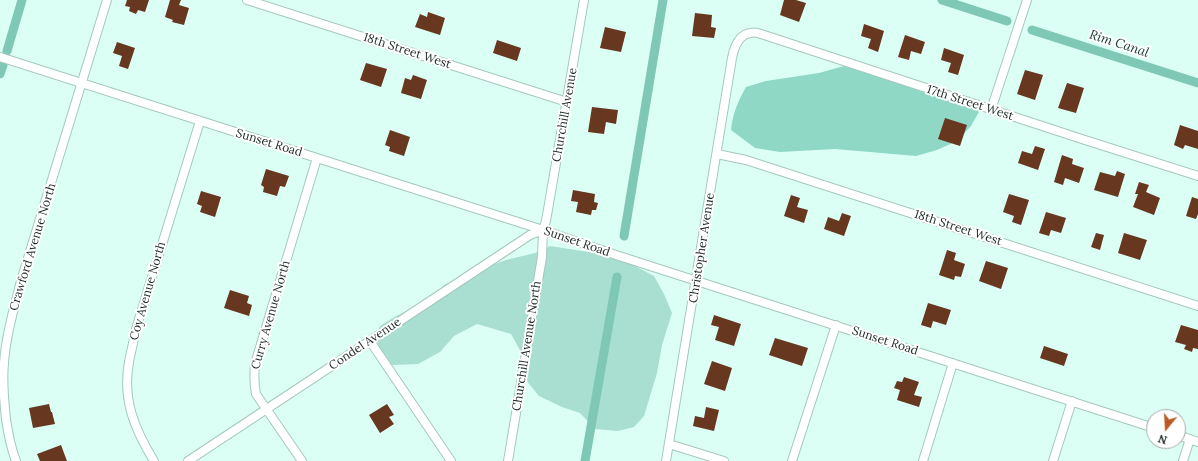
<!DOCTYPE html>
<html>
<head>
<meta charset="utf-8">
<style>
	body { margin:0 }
	#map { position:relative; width:1198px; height:461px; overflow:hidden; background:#dbfff5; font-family:Lora,serif }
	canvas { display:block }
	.north { position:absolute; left:1146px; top:409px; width:40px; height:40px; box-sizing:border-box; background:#fff; border:1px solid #a4a9a8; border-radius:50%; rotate:198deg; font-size:11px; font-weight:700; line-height:16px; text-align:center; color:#1b2925 }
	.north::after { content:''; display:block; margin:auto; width:14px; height:18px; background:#bd5a23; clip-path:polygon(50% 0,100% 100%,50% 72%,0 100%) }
</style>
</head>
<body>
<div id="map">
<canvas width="1198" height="461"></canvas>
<div class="north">N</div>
</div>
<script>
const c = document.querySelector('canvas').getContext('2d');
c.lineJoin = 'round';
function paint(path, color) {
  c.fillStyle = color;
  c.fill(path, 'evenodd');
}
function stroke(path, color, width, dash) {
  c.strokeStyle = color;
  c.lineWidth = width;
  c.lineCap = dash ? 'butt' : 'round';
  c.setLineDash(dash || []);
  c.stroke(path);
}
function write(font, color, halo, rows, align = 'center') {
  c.font = font + ' Lora,serif';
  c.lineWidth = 4;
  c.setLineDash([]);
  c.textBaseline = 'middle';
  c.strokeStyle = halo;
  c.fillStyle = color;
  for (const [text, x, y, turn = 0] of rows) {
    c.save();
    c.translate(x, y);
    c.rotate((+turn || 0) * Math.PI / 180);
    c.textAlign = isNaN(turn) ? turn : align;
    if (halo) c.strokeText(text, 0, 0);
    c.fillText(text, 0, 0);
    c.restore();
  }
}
const green = new Path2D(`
	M550,246l58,9 17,6 29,15 10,18 8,19 -10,32 -5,28 -13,43 -10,11 -16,4 -23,-2 -15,-16 -18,-6 -23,-11 -14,-17 -4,-27 -10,-18 -34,-10 -23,12 -14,16 -22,12 -26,1 -11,-9 -8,-14 7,-16 16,-10 31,-14 17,-17 32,-14 30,-11 29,-7z`);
const forest = new Path2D(`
	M844,66l136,44 -9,16 -14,15 -20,9 -21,6 -81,-7 -55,3 -25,-4 -24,-18c2,-17 6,-27 15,-43l20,-6 53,-8z`);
const canal = new Path2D(`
	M942,0l65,21
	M1032,30l166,53
	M7,51l15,-51
	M0,74l3,-9
	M624,236l39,-236
	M585,461l32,-184`);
const building = new Path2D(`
	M127,0h22l-4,12 -7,-2 -2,4 -7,-3 1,-4 -5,-1z
	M170,0h11l-2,5 10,3 -5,17 -12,-3 1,-2 -8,-3z
	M784,0h12l10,3 -7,19 -19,-7z
	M428,12l17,6 -5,17 -25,-8 5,-13 7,3z
	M695,13l17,2 -1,12 5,1 -2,10 -22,-2z
	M864,24l20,7 -6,21 -10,-4 3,-9 -10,-3z
	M605,27l21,5 -5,20 -21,-4z
	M905,35l20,7 -4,12 -10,-3 -2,9 -11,-3z
	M497,40l24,8 -4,13 -24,-8z
	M117,42l18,6 -7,21 -9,-3 3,-10 -9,-3z
	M944,48l20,7 -6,20 -10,-3 3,-9 -10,-3z
	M366,63l21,6 -6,18 -21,-7z
	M1025,70l18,5 -8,25 -18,-6z
	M413,75l14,5 -6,19 -20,-6 4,-15 6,2z
	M1067,83l17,5 -8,25 -18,-5z
	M592,107l26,3 -2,14 -10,-2 -2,12 -16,-2z
	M945,118l22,7 -7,21 -22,-7z
	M1180,125l18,6v18l-13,-4 -2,4 -9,-4z
	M390,130l20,7 -6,19 -15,-5 1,-4 -5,-2z
	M1035,146l10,3 -7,21 -20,-7 4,-12 10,3z
	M1062,155l11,4 -1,5 12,4 -5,15 -14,-5 -2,7 -9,-3z
	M266,169l23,7 -4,11 -5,-1 -3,10 -14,-4 1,-5 -3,-2z
	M1117,171l8,3 -7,23 -24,-7 6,-18 15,4z
	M1139,182l10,3 -3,7 14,6 -6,17 -21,-8 5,-13h-3z
	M573,190l22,4 -1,8 4,1 -2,7h-4l-1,5 -15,-3 2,-10 -7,-1z
	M201,191l20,6 -6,20 -15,-5 2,-6 -5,-2z
	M1009,194l20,6 -8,25 -9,-3 2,-6 -11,-4z
	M791,195l9,3 -3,9 11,3 -4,13 -20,-7z
	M1192,197l6,2v15l-2,5 -10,-3z
	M1046,212l20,6 -5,15 -10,-3 -2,6 -10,-3z
	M842,213l9,3 -7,20 -20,-7 4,-12 11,4z
	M1096,233l8,2 -4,15 -9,-3z
	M1124,233l23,7 -7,20 -22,-7z
	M947,250l9,3 -2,7 11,4 -4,13 -6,-1 -1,4 -15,-5z
	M986,261l22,7 -7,21 -22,-8z
	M230,290l19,6 -2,7 5,2 -3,11 -25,-8z
	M928,303l23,7 -5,15 -13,-4 -2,7 -10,-3z
	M714,315l27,9 -7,22 -19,-6 4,-13 -8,-2z
	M1181,325l17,5v19l-5,-1 -1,4 -8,-3 2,-4 -11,-3z
	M775,338l33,10 -6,18 -33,-11z
	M1044,346l24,8 -4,12 -24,-8z
	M712,361l20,7 -7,23 -21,-7z
	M904,377l15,5 -5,13 8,2 -3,10 -22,-7 3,-10 -6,-2 3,-7 5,1z
	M49,404l2,8h1l3,12 -22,4 -4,-20z
	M387,404l7,11 -5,2 5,7 -14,9 -11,-18z
	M706,407l13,3 -5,21 -21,-5 2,-10 9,2z
	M61,445l6,16h-27l-3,-7z`);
const street = new Path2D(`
	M247,0l320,102
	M0,57l543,173 73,25 538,173
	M991,110l36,-110
	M717,154l29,6 452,146
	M370,341l81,120
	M1178,435l20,7
	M669,444l55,17
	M16,461c-5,-13 -8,-28 -10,-42 -2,-19 -4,-37 -2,-56 2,-28 10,-55 17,-82l86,-281
	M154,461c-19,-31 -32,-61 -25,-99 2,-11 5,-22 7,-33l64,-208
	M188,461l342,-226 13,-5
	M302,461l-46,-67c-2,-10 -2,-19 -1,-30l62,-206
	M508,461l34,-204 1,-27 3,-9 38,-221
	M666,461l66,-403c2,-10 7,-24 19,-25 3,-1 7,0 10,1l324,106 113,36
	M792,461l44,-136
	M923,461l30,-98
	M1053,461l19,-60
	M1183,461l7,-22`);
const streetNames = [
	["18th Street West",407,51,18],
	["17th Street West",970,103,18],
	["Churchill Avenue",565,115,-80],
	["Sunset Road",269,143,17],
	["18th Street West",958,228,18],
	["Sunset Road",577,242,19],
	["Crawford Avenue North",33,247,-73],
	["Christopher Avenue",702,248,-81],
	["Coy Avenue North",148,291,-74],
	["Curry Avenue North",271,315,-74],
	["Sunset Road",885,341,18],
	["Condel Avenue",365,344,-34],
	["Churchill Avenue North",527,346,-81]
];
const waterNames = [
	["Rim Canal",1119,44,18]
];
paint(green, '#a8dfd0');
paint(forest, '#8fd8c5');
stroke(canal, '#7fc8b5', 9);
paint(building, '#67371f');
stroke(street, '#a4c8be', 10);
stroke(street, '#fff', 8);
write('12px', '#1b2925', '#fff', streetNames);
write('italic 13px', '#163931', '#fff', waterNames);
</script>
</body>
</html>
